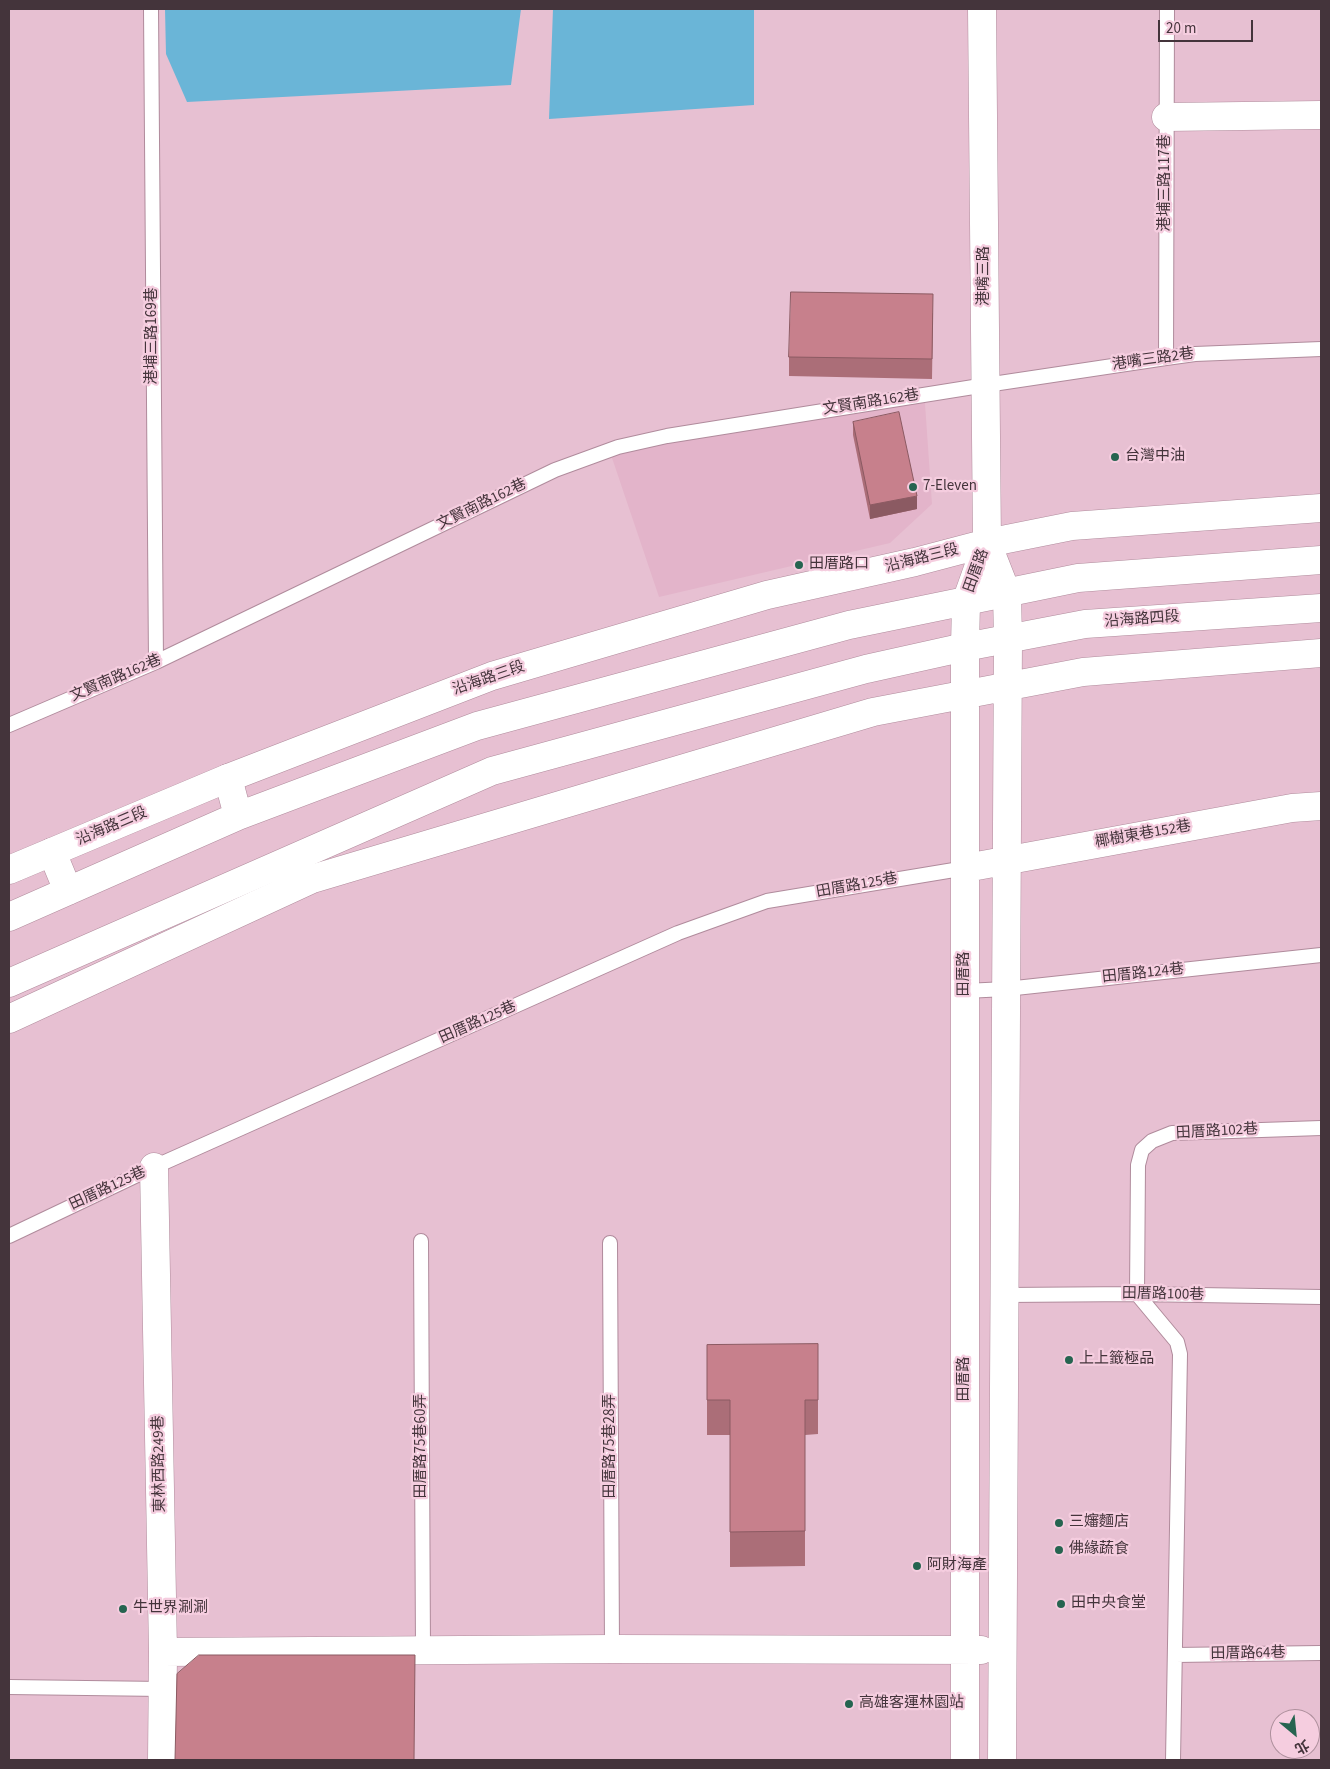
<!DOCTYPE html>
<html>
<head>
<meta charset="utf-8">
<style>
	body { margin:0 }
	#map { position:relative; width:1330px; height:1769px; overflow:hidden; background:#e7c0d2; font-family:"Source Sans 3","Noto Sans TC",sans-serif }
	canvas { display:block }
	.frame { position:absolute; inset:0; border:10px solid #44343b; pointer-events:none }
	.north { position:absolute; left:1270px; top:1709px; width:50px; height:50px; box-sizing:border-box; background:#f5cddf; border:1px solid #ae909d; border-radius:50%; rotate:152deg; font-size:14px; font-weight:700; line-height:20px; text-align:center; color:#44343b }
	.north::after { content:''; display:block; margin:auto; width:18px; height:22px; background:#266450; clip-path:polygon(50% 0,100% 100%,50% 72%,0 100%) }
	.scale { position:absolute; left:1158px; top:20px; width:95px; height:22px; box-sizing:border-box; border:2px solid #44343b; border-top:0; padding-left:6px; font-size:15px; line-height:18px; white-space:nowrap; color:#44343b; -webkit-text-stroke:4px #f5cddf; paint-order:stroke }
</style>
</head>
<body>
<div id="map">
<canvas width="1330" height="1769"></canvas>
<div class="frame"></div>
<div class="north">北</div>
<div class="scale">20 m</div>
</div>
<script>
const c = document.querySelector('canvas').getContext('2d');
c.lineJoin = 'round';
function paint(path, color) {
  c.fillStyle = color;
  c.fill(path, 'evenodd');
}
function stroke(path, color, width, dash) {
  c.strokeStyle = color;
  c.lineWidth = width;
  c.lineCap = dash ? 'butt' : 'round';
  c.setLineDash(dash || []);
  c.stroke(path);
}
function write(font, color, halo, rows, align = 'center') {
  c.font = font + ' "Source Sans 3","Noto Sans TC",sans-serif';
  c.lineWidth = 4.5;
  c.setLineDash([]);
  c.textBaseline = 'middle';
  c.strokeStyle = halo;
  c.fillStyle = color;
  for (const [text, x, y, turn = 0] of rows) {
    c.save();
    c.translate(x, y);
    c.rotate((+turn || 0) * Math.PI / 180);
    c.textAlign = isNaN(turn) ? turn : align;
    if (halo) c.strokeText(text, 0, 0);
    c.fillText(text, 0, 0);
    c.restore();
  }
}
const built = new Path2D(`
	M924,389l8,115 -42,39 -231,54 -49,-145z`);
const water = new Path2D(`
	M165,9h356l-10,76 -324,17 -21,-48z
	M553,9h201v96l-205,14z`);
const service = new Path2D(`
	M151,9l5,653
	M1166,358l1,-349
	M9,725l147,-63 399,-192 63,-23 49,-11 319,-51 180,-27 29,-4 126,-5
	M965,991l41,-2 315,-34
	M9,1236l145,-69 524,-234 89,-32 199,-33
	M421,1241l2,410
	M610,1243l2,406
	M1137,1294l40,48 3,12 -7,406
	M1137,1294l1,-129 4,-15 10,-9 20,-8 149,-5
	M1005,1295l132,-1 184,3
	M1175,1655l146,-2
	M9,1687l154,2`);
const minor = new Path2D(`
	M1166,117l155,-2
	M987,543l20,51 1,45 -6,1121
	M966,868l326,-60 29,-2
	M9,870l219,-92 264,-102 275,-81 148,-33 72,-19 85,-17 249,-18
	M9,1019l303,-140 561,-167 210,-40 238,-19
	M154,1167l9,485 -1,108
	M163,1652l449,-3 369,1
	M965,1760v-1113l1,-45 21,-59 -5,-534`);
const primary = new Path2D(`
	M228,778l10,38
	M52,852l16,39
	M9,917l229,-101 239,-90 372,-101 229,-47 243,-18
	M9,983l483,-212 374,-102 99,-22 120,-23 236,-16`);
const wall = new Path2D(`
	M933,313l-1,66 -143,-3v-19z
	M853,422l64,87 -47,10 -17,-84z
	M818,1344v90l-13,1v131l-75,1v-132h-23v-90z`);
const shadedWall = new Path2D(`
	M917,496v13l-47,10v-14z`);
const building = new Path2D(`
	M791,292l142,2 -1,65 -143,-2z
	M899,412l18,84 -47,9 -17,-83z
	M818,1344v56h-13v131l-75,1v-132h-23v-55z
	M199,1655h216l-1,105h-239l2,-86z`);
const markers = [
	[1115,457,5,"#266450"],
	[913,487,5,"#266450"],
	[799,565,5,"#266450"],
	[1069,1360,5,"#266450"],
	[1059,1523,5,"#266450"],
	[1059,1550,5,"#266450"],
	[917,1566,5,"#266450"],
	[1061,1604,5,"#266450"],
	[123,1609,5,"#266450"],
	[849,1704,5,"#266450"]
];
const streetNames = [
	["港埔三路117巷",1166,183,-90],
	["港嘴三路",985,276,-90],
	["港埔三路169巷",153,336,-90],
	["港嘴三路2巷",1153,360,-8],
	["文賢南路162巷",871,403,-9],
	["文賢南路162巷",482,505,-26],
	["沿海路三段",922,559,-14],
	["田厝路",977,571,-70],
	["沿海路四段",1142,620,-4],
	["文賢南路162巷",116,679,-23],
	["沿海路三段",489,679,-19],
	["沿海路三段",112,827,-23],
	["椰樹東巷152巷",1143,835,-10],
	["田厝路125巷",857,886,-10],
	["田厝路",965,974,-90],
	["田厝路124巷",1143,974,-6],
	["田厝路125巷",478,1023,-24],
	["田厝路102巷",1217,1132,-3],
	["田厝路125巷",108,1189,-25],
	["田厝路100巷",1163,1295,1],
	["田厝路",965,1379,-90],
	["田厝路75巷60弄",422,1446,-90],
	["田厝路75巷28弄",611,1446,-90],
	["東林西路249巷",160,1464,-91],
	["田厝路64巷",1248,1654,-1]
];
const poiNames = [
	["台灣中油",1125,457],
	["7-Eleven",923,487],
	["田厝路口",809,565],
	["上上籤極品",1079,1360],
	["三嬸麵店",1069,1523],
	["佛緣蔬食",1069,1550],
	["阿財海產",927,1566],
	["田中央食堂",1071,1604],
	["牛世界涮涮",133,1609],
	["高雄客運林園站",859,1704]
];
paint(built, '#e3b4ca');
paint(water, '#6ab5d7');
stroke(service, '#b08b9c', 16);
stroke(minor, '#b08b9c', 29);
stroke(primary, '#b08b9c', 29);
stroke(service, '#fff', 14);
stroke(minor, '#fff', 28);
stroke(primary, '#fff', 28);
paint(wall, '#ab6e78');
paint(shadedWall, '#8b5a62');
paint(building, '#c7808c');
stroke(building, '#8b5a62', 1);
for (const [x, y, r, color] of markers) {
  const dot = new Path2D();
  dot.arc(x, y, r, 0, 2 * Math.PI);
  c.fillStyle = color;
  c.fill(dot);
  stroke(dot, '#f5cddf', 2);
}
write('15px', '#44343b', '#f5cddf', streetNames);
write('15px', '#44343b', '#f5cddf', poiNames, 'left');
</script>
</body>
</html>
